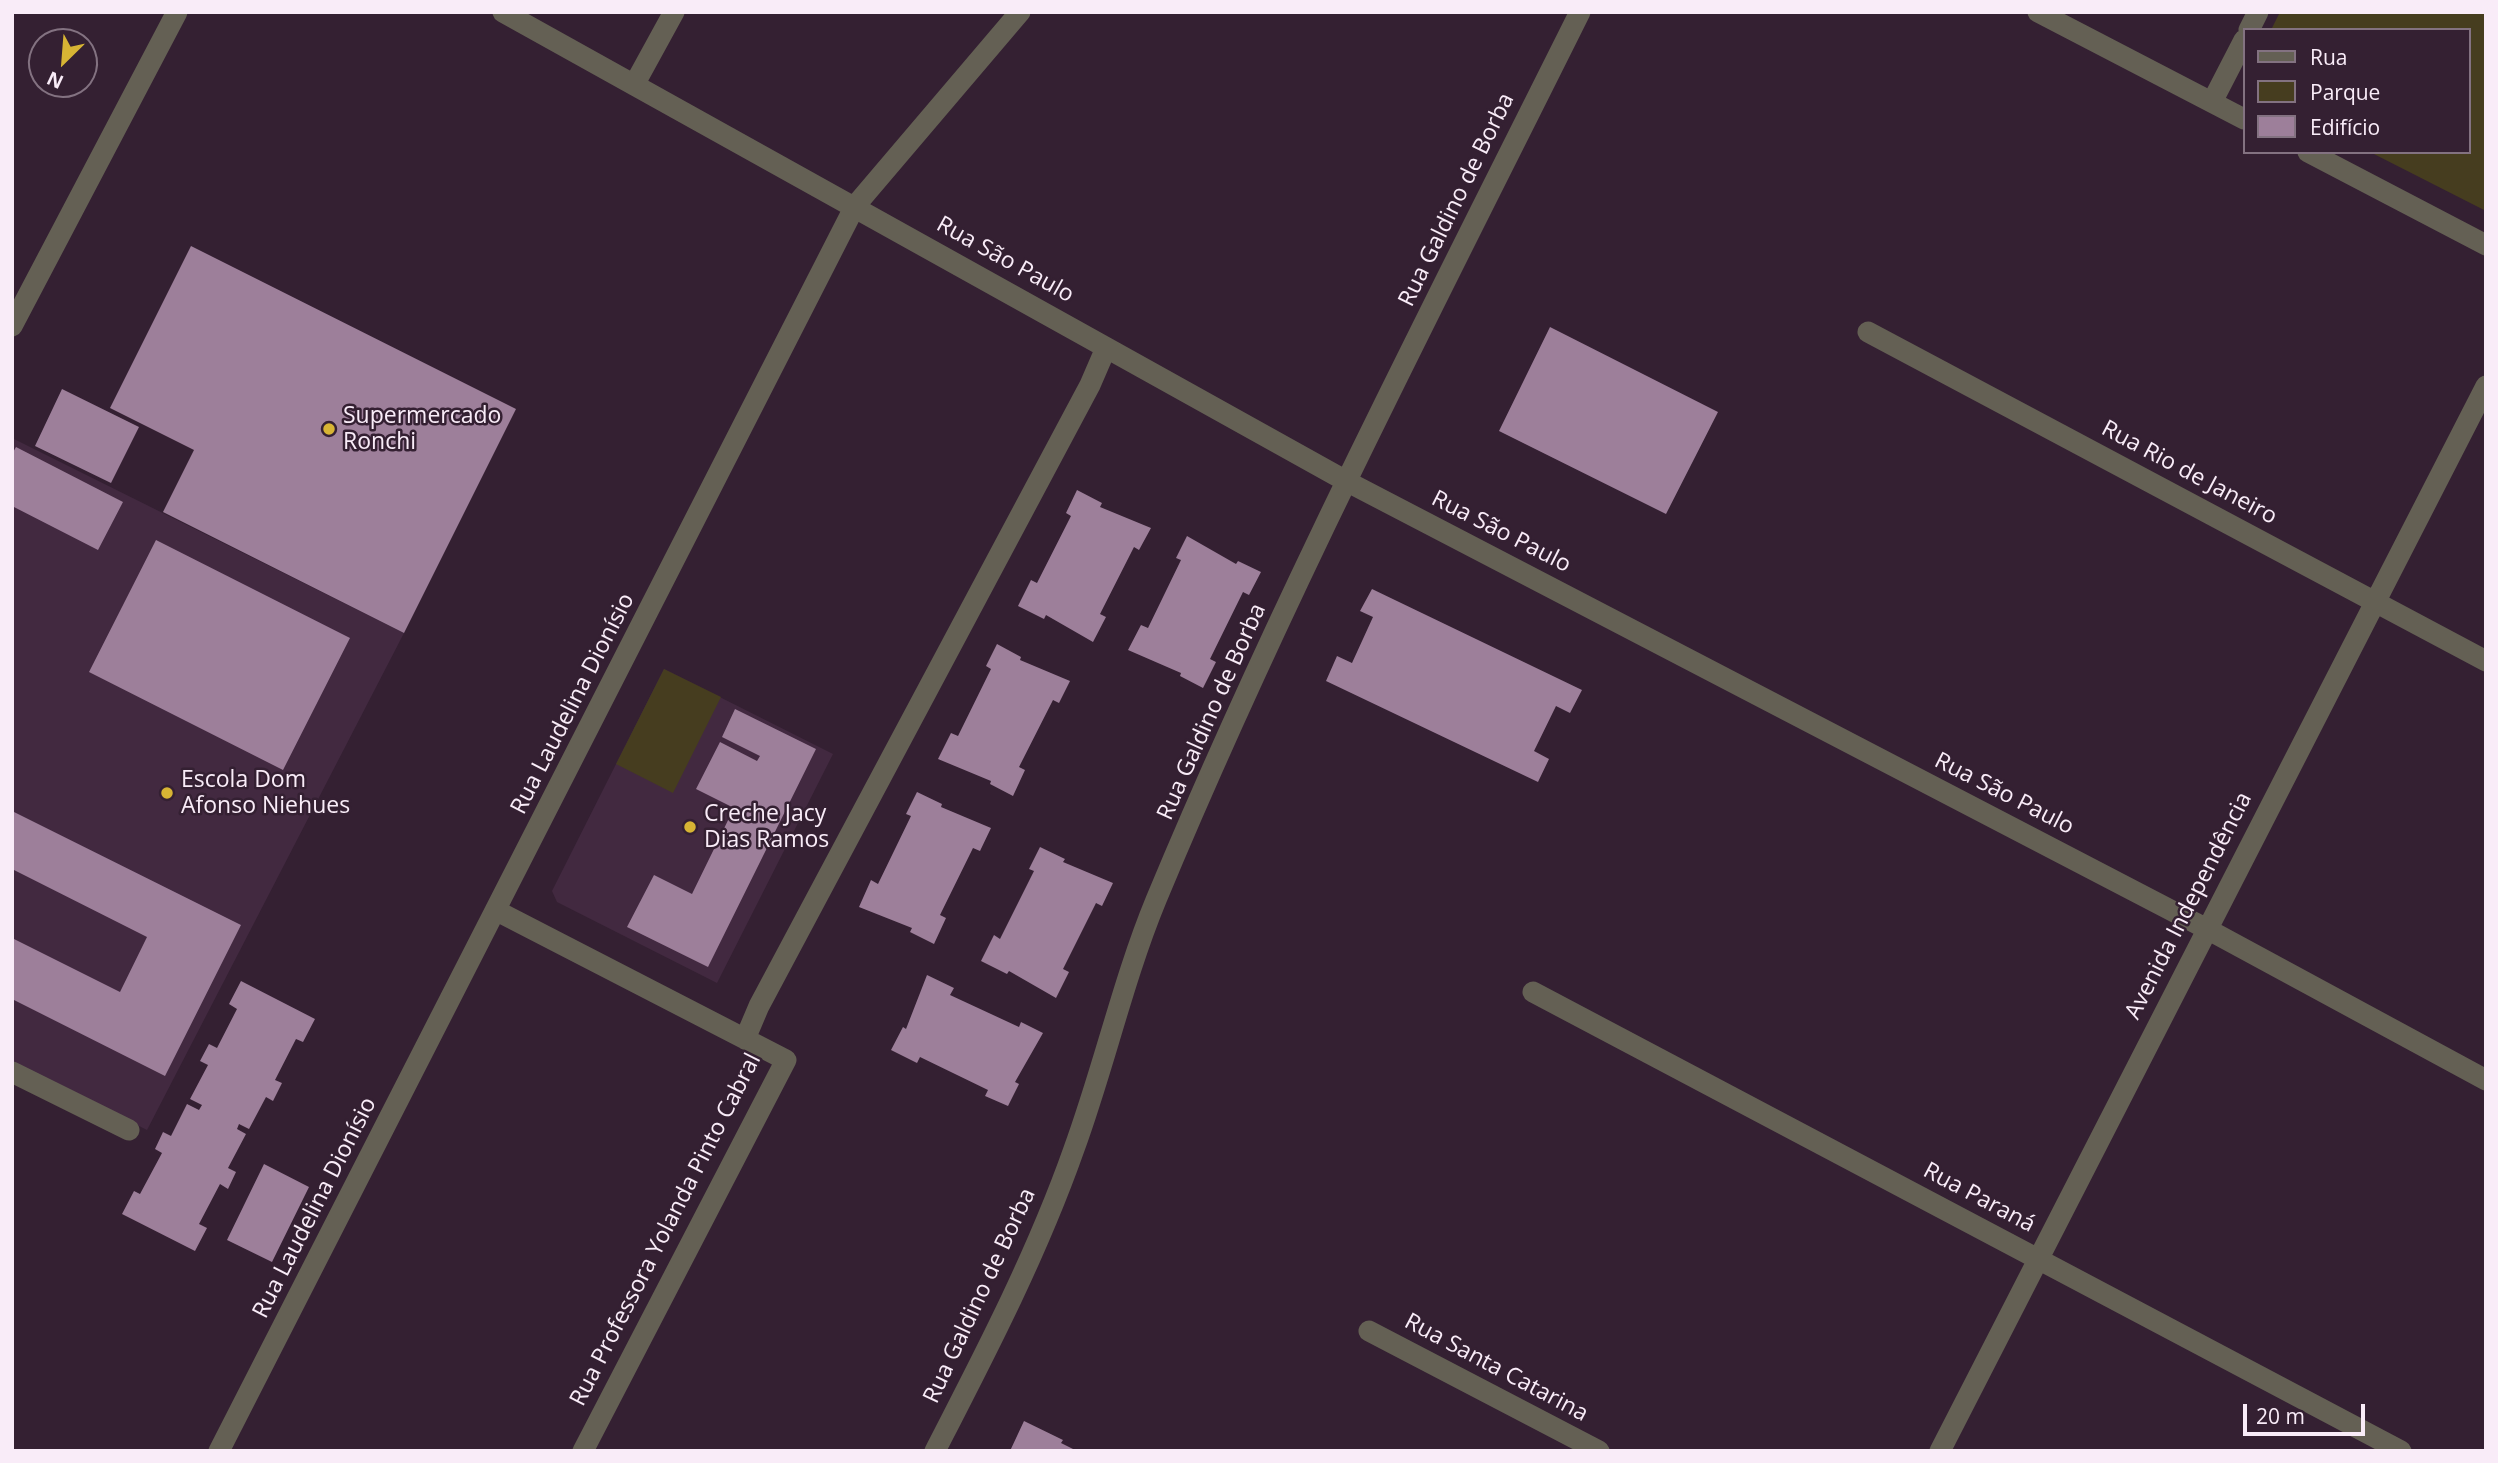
<!DOCTYPE html>
<html>
<head>
<meta charset="utf-8">
<style>
	body { margin:0 }
	#map { position:relative; width:2498px; height:1463px; overflow:hidden; background:#342032; font-family:"Open Sans",sans-serif }
	canvas { display:block }
	.frame { position:absolute; inset:0; border:14px solid #f9ecf8; pointer-events:none }
	.legend { position:absolute; left:2243px; top:28px; width:228px; height:126px; box-sizing:border-box; background:#342032; border:2px solid #837281; margin:0; padding:9px 12px; list-style:none; font-size:21px; color:#f9ecf8 }
	.legend li { display:flex; align-items:center; gap:14px; height:35px }
	.legend b { width:35px; border:2px solid #837281 }
	.north { position:absolute; left:28px; top:28px; width:70px; height:70px; box-sizing:border-box; background:#342032; border:2px solid #837281; border-radius:50%; rotate:205deg; font-size:19px; font-weight:700; line-height:28px; text-align:center; color:#f9ecf8 }
	.north::after { content:''; display:block; margin:auto; width:24px; height:32px; background:#d7b434; clip-path:polygon(50% 0,100% 100%,50% 72%,0 100%) }
	.scale { position:absolute; left:2243px; top:1404px; width:122px; height:32px; box-sizing:border-box; border:4px solid #f9ecf8; border-top:0; padding-left:9px; font-size:21px; line-height:24px; white-space:nowrap; color:#f9ecf8; -webkit-text-stroke:5px #342032; paint-order:stroke }
</style>
</head>
<body>
<div id="map">
<canvas width="2498" height="1463"></canvas>
<div class="frame"></div>
<ul class="legend">
<li><b style="height:9px;background:#646054"></b>Rua</li>
<li><b style="height:19px;background:#463d1f"></b>Parque</li>
<li><b style="height:19px;background:#9d7f9a"></b>Edifício</li>
</ul>
<div class="north">N</div>
<div class="scale">20 m</div>
</div>
<script>
const c = document.querySelector('canvas').getContext('2d');
c.lineJoin = 'round';
function paint(path, color) {
  c.fillStyle = color;
  c.fill(path, 'evenodd');
}
function stroke(path, color, width, dash) {
  c.strokeStyle = color;
  c.lineWidth = width;
  c.lineCap = dash ? 'butt' : 'round';
  c.setLineDash(dash || []);
  c.stroke(path);
}
function write(font, color, halo, rows, align = 'center') {
  c.font = font + ' "Open Sans",sans-serif';
  c.lineWidth = 5;
  c.setLineDash([]);
  c.textBaseline = 'middle';
  c.strokeStyle = halo;
  c.fillStyle = color;
  for (const [text, x, y, turn = 0] of rows) {
    c.save();
    c.translate(x, y);
    c.rotate((+turn || 0) * Math.PI / 180);
    c.textAlign = isNaN(turn) ? turn : align;
    if (halo) c.strokeText(text, 0, 0);
    c.fillText(text, 0, 0);
    c.restore();
  }
}
const built = new Path2D(`
	M12,438l392,195 -257,497 -135,-68z
	M664,669l169,85 -116,229 -160,-81 -5,-11z`);
const green = new Path2D(`
	M2280,12h206v199l-116,-59h98v-122h-197z
	M664,669l57,28 -48,96 -57,-29z`);
const building = new Path2D(`
	M191,246l325,163 -112,224 -241,-121 31,-62 -84,-42z
	M1550,327l168,85 -52,102 -167,-83z
	M62,389l77,38 -28,56 -76,-37z
	M16,447l107,55 -25,48 -86,-44v-52z
	M1077,490l25,13 -2,4 51,21 -12,22 -5,-3 -34,67 6,3 -13,25 -47,-27 -2,4 -26,-13 13,-26 6,3 34,-67 -5,-3z
	M1187,536l49,28 2,-3 23,11 -12,23 -6,-3 -33,67 6,3 -13,26 -23,-12 1,-3 -53,-23 13,-25 7,3 33,-68 -5,-2z
	M156,540l194,98 -67,132 -194,-98z
	M1372,589l210,101 -12,23 -14,-7 -22,45 15,8 -11,23 -212,-101 11,-25 15,7 21,-46 -13,-6z
	M997,644l24,13 -1,3 50,21 -11,22 -6,-3 -34,67 6,3 -12,26 -23,-12 1,-3 -53,-22 13,-26 7,3 33,-67 -5,-3z
	M735,709l81,40 -108,218 -81,-40 27,-52 38,19 42,-86 -38,-19 24,-47 37,19 3,-5 -38,-19z
	M917,792l25,12 -1,3 50,21 -11,23 -7,-3 -33,67 6,3 -12,26 -24,-12 2,-4 -53,-21 12,-27 7,4 33,-68 -5,-2z
	M12,811l229,114 -76,151 -153,-77v-61l108,54 27,-55 -135,-68z
	M1040,847l25,12 -2,3 50,21 -11,23 -6,-3 -33,66 6,3 -13,26 -47,-27 -2,3 -26,-13 13,-26 6,4 34,-68 -5,-2z
	M927,975l27,13 -4,7 69,32 2,-5 22,11 -28,49 4,2 -11,22 -23,-10 3,-6 -68,-33 -3,6 -26,-13 12,-23 3,2z
	M241,981l74,38 -12,23 -7,-3 -21,41 7,3 -9,18 -7,-4 -17,32 -10,-5 -2,5 9,5 -18,34 8,4 -8,17 -8,-5 -21,40 8,4 -12,23 -73,-37 12,-23 6,3 22,-41 -7,-4 8,-17 8,4 16,-32 12,6 3,-5 -12,-6 18,-34 -8,-4 9,-17 8,4 20,-39 -8,-5z
	M264,1164l45,23 -37,75 -45,-22z
	M1024,1421l39,19 -2,3 16,8h-67z`);
const minor = new Path2D(`
	M503,12l843,469 861,448 279,151
	M2038,12l206,107
	M2249,30l9,-18
	M634,85l40,-73
	M2212,102l32,-62
	M2308,152l178,93
	M12,326l165,-314
	M1868,332l618,329
	M497,911l289,149 -203,391
	M1533,992l868,459
	M745,1039l14,-33 331,-621 16,-37
	M12,1072l117,58
	M1369,1331l230,120
	M219,1451l636,-1245 165,-194
	M935,1451c51,-99 102,-197 139,-302 30,-82 49,-169 82,-249 126,-303 278,-595 424,-888
	M1940,1451l546,-1065`);
const markers = [
	[329,429,7,"#d7b434"],
	[167,793,7,"#d7b434"],
	[690,827,7,"#d7b434"]
];
const streetNames = [
	["Rua Galdino de Borba",1457,200,-64],
	["Rua São Paulo",1005,260,29],
	["Rua Rio de Janeiro",2189,473,28],
	["Rua São Paulo",1501,532,27],
	["Rua Laudelina Dionísio",573,704,-63],
	["Rua Galdino de Borba",1212,712,-66],
	["Rua São Paulo",2004,794,27],
	["Avenida Independência",2189,906,-63],
	["Rua Paraná",1979,1198,28],
	["Rua Laudelina Dionísio",315,1208,-63],
	["Rua Professora Yolanda Pinto Cabral",666,1230,-63],
	["Rua Galdino de Borba",980,1296,-65],
	["Rua Santa Catarina",1496,1368,28]
];
const poiNames = [
	["Supermercado",343,416],
	["Ronchi",343,442],
	["Escola Dom",181,780],
	["Afonso Niehues",181,806],
	["Creche Jacy",704,814],
	["Dias Ramos",704,840]
];
paint(built, '#422940');
paint(green, '#463d1f');
paint(building, '#9d7f9a');
stroke(minor, '#646054', 21);
for (const [x, y, r, color] of markers) {
  const dot = new Path2D();
  dot.arc(x, y, r, 0, 2 * Math.PI);
  c.fillStyle = color;
  c.fill(dot);
  stroke(dot, '#342032', 2.5);
}
write('23px', '#f9ecf8', '#342032', streetNames);
write('23px', '#f9ecf8', '#342032', poiNames, 'left');
</script>
</body>
</html>
